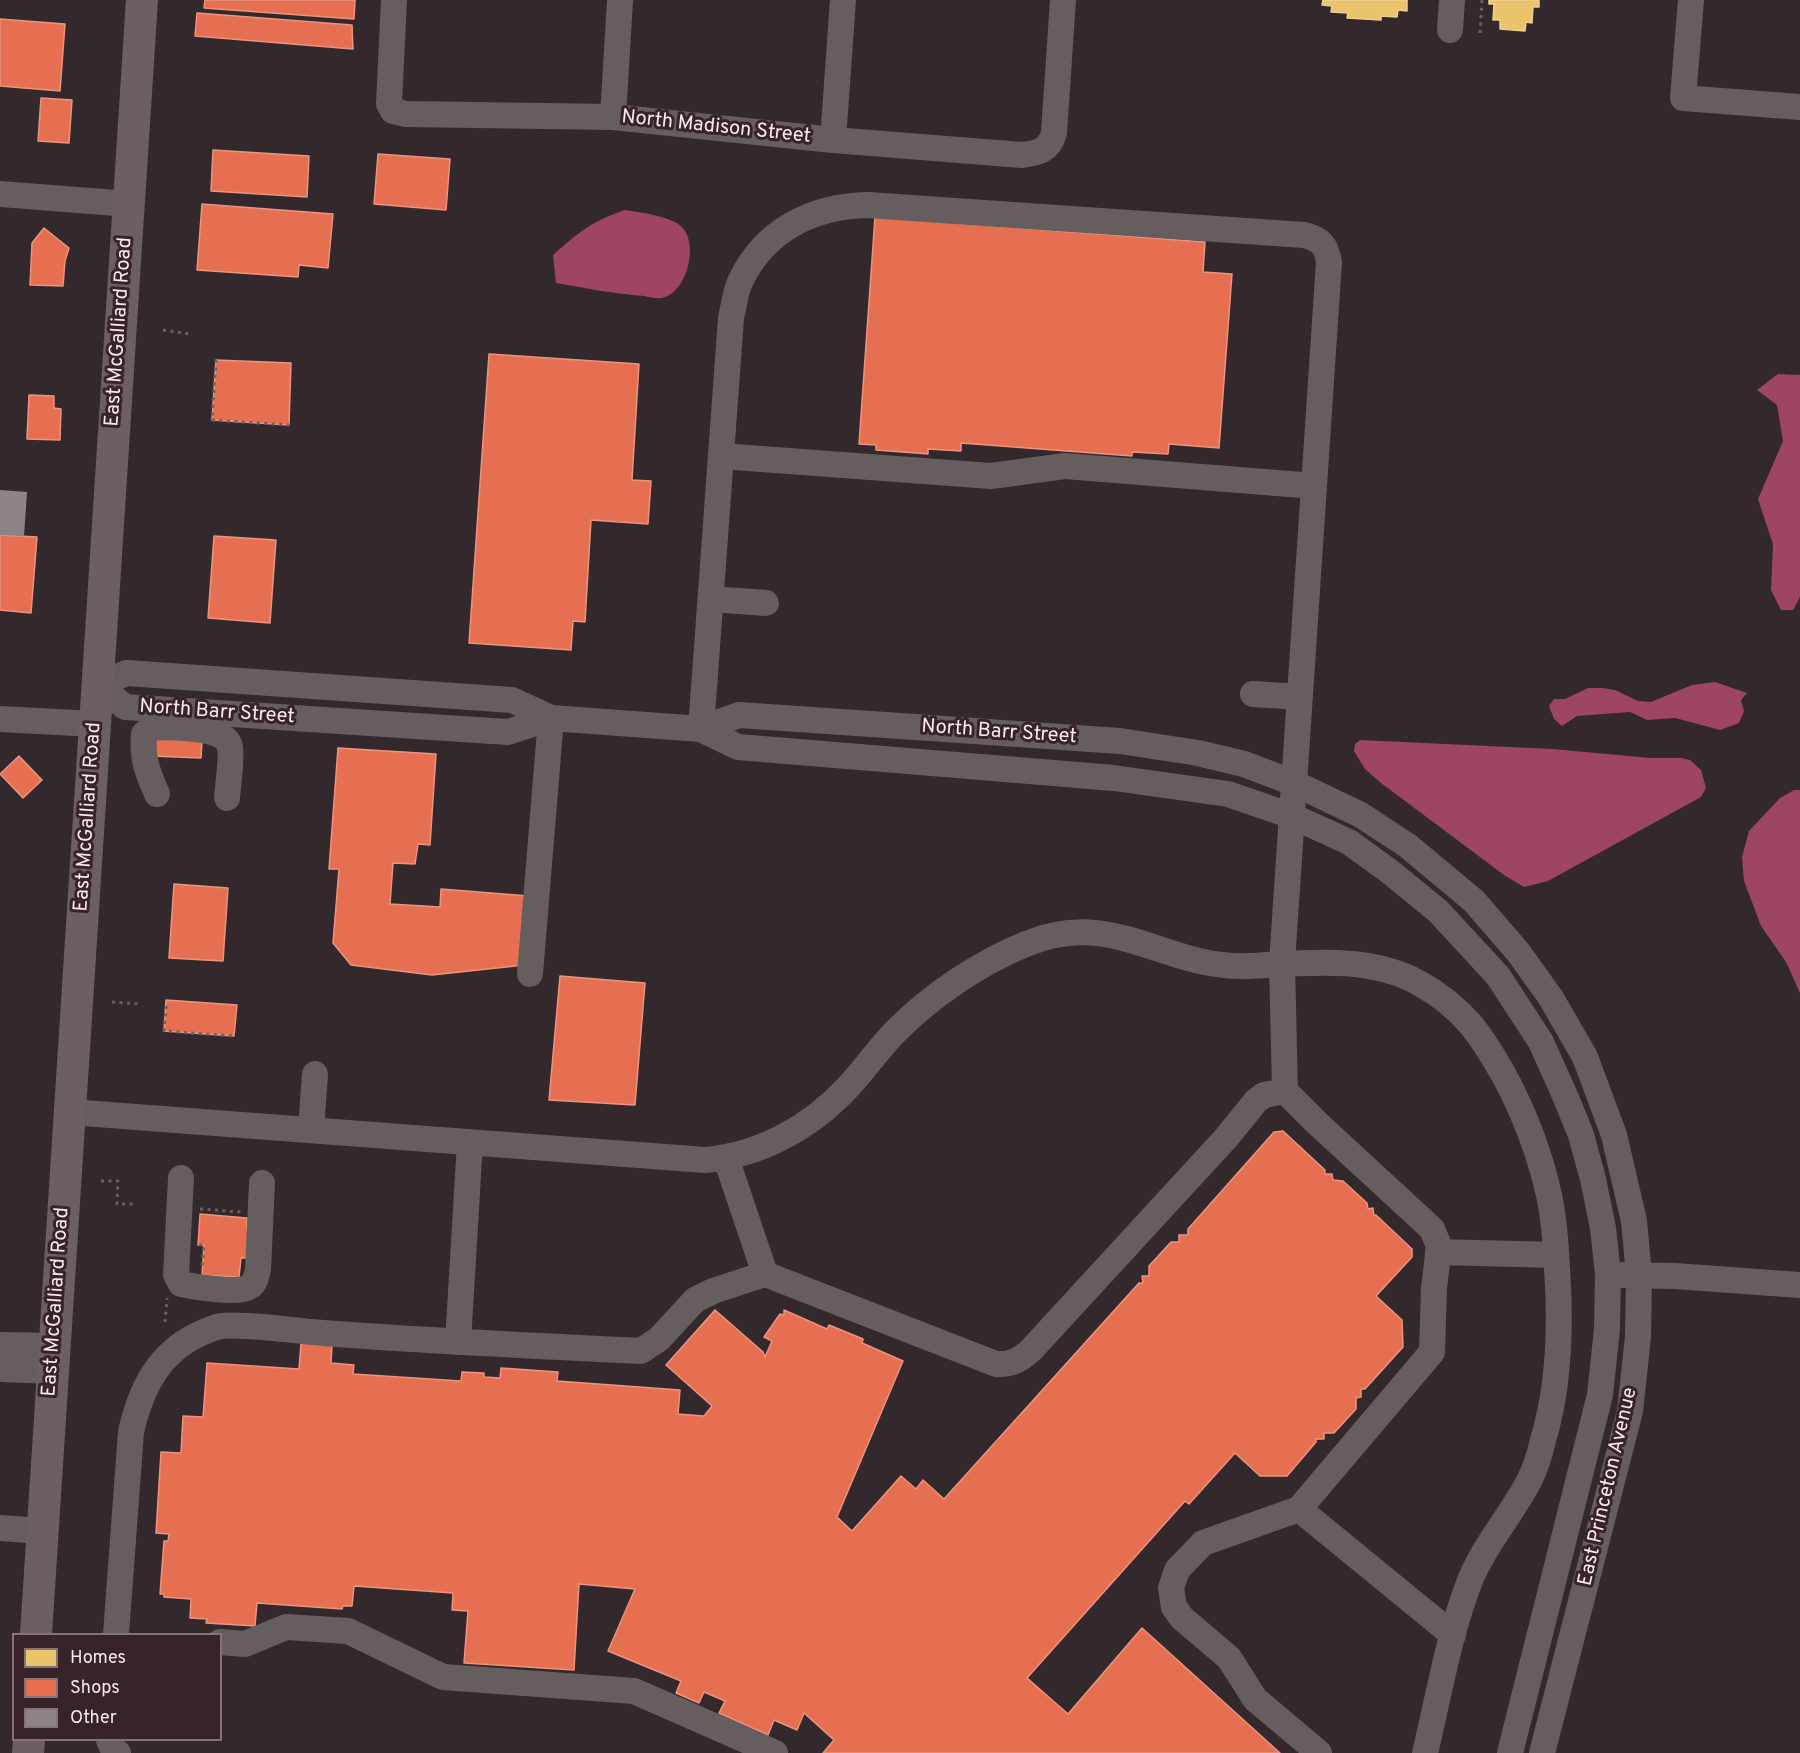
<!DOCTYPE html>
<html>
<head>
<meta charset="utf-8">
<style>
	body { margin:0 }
	#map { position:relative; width:1800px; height:1753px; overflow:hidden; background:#33282b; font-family:Overpass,sans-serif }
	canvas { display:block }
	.legend { position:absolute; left:12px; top:1633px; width:210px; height:108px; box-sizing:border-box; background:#382329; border:2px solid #857377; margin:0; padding:8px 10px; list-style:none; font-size:18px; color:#f8eaed }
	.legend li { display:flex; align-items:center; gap:12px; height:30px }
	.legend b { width:30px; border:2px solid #857377 }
</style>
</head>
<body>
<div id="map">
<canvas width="1800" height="1753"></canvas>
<ul class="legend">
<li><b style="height:16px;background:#e9c46a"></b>Homes</li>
<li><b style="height:16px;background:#e76f51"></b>Shops</li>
<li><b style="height:16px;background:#8e8487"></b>Other</li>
</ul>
</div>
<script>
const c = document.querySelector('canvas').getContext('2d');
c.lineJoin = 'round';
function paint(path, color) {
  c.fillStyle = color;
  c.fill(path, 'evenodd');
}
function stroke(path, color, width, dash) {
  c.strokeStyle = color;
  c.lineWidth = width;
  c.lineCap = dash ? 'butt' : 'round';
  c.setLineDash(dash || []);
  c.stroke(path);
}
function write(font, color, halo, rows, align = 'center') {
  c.font = font + ' Overpass,sans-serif';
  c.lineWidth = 6;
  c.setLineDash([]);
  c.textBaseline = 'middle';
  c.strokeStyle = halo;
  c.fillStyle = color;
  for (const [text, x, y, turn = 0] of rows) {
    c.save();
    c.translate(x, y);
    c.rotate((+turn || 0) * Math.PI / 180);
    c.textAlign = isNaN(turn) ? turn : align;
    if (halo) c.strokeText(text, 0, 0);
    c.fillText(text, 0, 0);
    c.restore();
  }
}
const water = new Path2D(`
	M625,210c14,2 48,7 57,17 17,18 5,66 -20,71 -5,1 -13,-1 -18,-2 -30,-2 -59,-8 -88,-13l-3,-28c26,-23 39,-34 72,-45z
	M1778,374l22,1v222l-7,13h-12l-10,-20 2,-46 -15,-45 25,-58 -6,-36 -20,-15z
	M1715,682l32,11 -6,7 3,11 -5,12 -19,7 -45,-12 -28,2 -17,-8 -53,4 -15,10 -8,-7 -5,-13 5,-7h11l23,-11h15l12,2 23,11 13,1 41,-17z
	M1360,740l193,9 97,9h31l9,2 11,10 5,18 -5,9 -153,84 -24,6 -20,-12 -123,-92 -16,-14 -11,-18 1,-7z
	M1794,790h6v203l-14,-31 -25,-36 -17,-45 -2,-24 7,-26 31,-33z`);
const homes = new Path2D(`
	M1323,0h84v11l-9,-1 -1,7 -16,-1v4l-34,-2 1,-5 -17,-1 1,-6 -10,-1z
	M1489,0h50v7h-6l-1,16 -6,-1 -1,9 -25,-2v-9h-7l1,-16h-5z`);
const shops = new Path2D(`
	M205,0h150l-1,19 -150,-11z
	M197,13l155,12 1,24 -158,-13z
	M0,19l65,5 -5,67 -60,-5z
	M41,98l31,2 -3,43 -31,-2z
	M213,150l96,6 -2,41 -96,-6z
	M378,154l72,5 -4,51 -72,-6z
	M202,204l131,10 -5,54 -29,-3 -1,12 -101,-7z
	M875,217l330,25 -2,30 29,2 -13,174 -50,-4 -1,10 -36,-2v4l-171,-13v8l-33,-2v5l-52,-4v-5l-17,-1z
	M44,228l25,20 -4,13 -2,25 -33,-1 2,-42z
	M489,354l150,10 -7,116 19,1 -3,43 -57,-4 -6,102 -12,-1 -2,29 -102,-7z
	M216,360l75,3 -2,62 -77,-5z
	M29,395l25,1v12l7,1 -1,31 -33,-1z
	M0,535l37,2 -6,76 -31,-3z
	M214,536l62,4 -6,83 -62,-5z
	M152,737l50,3 -1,18 -50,-2z
	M338,748l98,6 -6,91 -12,-1 -3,20 -22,-1 -3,41 50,3 1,-18 88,7 -4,69 -93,10 -81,-10 -18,-22 6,-74h-10z
	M19,756l23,24 -19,18 -23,-24z
	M174,884l54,4 -5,73 -54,-3z
	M560,976l85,7 -10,122 -86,-5z
	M166,1000l71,5 -3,31 -70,-5z
	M1283,1131l42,39v4h7l1,6 10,1 24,22 1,6 5,-1 1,8 2,-1 36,34v8l-36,39 26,24 1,27 -38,42h-4v8l-5,1v11l-22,24h-10v6h-8v3l-29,34h-27l-25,-23 -46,51 -4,-3 -158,177 41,36 74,-86 138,125h-457l11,-13 -30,-27 -7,17 -23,-10 -6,15 -49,-22 6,-12 -21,-9 -5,11 -23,-10 5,-12 -73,-30 27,-62 -56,-5 -5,86 -110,-7 4,-52 -16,-1 1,-17 -99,-7 -2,20h-9l-1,3 -85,-6 -2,23 -49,-3 1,-4 -17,-1 1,-19 -27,-2v-3h-4l4,-53h4l1,-7 -13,-1 5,-81 20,1 2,-37 20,1 4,-54 92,6 2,-26 31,2 -1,18 23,2 -1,9 108,7 1,-9 22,1v4l16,1 1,-10 57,4 -1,9 123,9 -2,24 26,2 8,-10 -46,-41 49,-55 48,42 2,5 7,-16 -8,-4 16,-23 4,1v-5l43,19 2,-4 34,14 -1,4 41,18 -66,156 15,14 49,-55 15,13 7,-9 21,19 195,-216h4l-1,-7h7v-10l22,-24h8v-7h9v-6l86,-97z
	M200,1214l47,4v13l7,1 -2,26h-11l-2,19 -37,-2 2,-30h-6z`);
const building = new Path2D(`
	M0,490l27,2 -3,44 -24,-1z`);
const path = new Path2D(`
	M1480,33l2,-33
	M163,330l27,4
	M216,360l-4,60 77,5
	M112,1002l29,2
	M166,1006l-2,25 70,5
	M101,1181h17l-1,23h16
	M200,1209l41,3
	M199,1245h5l-2,21
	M165,1322l2,-24`);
const minor = new Path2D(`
	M394,0l-5,104 4,7 13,3 207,3 220,23 189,15c16,-2 27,-4 32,-22l9,-133
	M1691,0l-8,98 117,9
	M1450,30l2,-30
	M613,117l7,-117
	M833,140l10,-140
	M0,194l129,10
	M721,456l270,20 74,-10 249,20
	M711,599l55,4
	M97,684l30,-11 385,27 39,18 150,11 37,18 376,31 114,16 64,22 57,26 40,29 49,40 60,65 43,66 25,56 15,37 12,44 10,49 5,46 -1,55 -7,66 -90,358
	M97,684l28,23 383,25 43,-14
	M1253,694l47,3
	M0,719l95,5
	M701,729l30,-411c3,-12 4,-25 9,-36 24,-52 73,-76 128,-77l436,30c17,4 22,10 25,27l-47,701 3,128 32,32 115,106 7,17 -5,42 -2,64 -133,157 -96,34 -26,27 -6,18 3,19 8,11 47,40 26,41 64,54
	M701,729l38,-14 381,26 78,12 46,11 50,19 67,32 47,31 66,55 44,51 33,46 34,59 29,78 20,86 5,54 -1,62 -8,74 -88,342
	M157,794c-10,-23 -15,-35 -13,-60l9,-7c18,1 73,-2 77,20 2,12 -2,38 -3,51
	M530,974l21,-256
	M70,1112l635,48c55,-5 105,-32 143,-73 17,-18 31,-39 48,-56 36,-36 83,-68 130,-87 90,-37 138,26 224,22 55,-3 119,-11 169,17 45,25 63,53 87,96 19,36 34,76 43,116 5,24 7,49 8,73 4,57 3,116 -14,172 -3,13 -7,27 -13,39 -17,34 -44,63 -59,99 -22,55 -32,117 -46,175
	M311,1129l4,-55
	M726,1158l39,116
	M181,1178l-5,97 5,9c14,3 57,10 68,3 7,-4 7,-11 9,-17l4,-87
	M1438,1252l118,3
	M1623,1275l52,1 125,9
	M458,1342l12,-200
	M0,1347l3,-2 51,1
	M0,1367l2,2 51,2
	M1299,1509l154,126
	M0,1528l42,3
	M116,1634l15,-202c11,-49 32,-87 83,-104 10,-4 22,-2 32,-2 26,1 51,5 77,7 106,8 212,13 318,18l18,-12 36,-39 18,-9 52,-17 231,90c15,1 24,-4 35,-14l195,-212 30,-37 8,-6 21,-4
	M220,1642l25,2 41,-17 62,4 95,46 191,14 141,62
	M109,1740l4,9 5,4`);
const major = new Path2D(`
	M36,1634l106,-1634
	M28,1753l1,-13`);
const streetNames = [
	["North Madison Street",716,128,6],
	["East McGalliard Road",120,332,-86],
	["North Barr Street",217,713,4],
	["North Barr Street",999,733,4],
	["East McGalliard Road",89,817,-86],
	["East McGalliard Road",57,1302,-86],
	["East Princeton Avenue",1609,1487,-77]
];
paint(water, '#9d4561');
paint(homes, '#e9c46a');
stroke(homes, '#eecf91', 1.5);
paint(shops, '#e76f51');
stroke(shops, '#ec9480', 1.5);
paint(building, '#8e8487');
stroke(path, '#696062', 3, [3, 4.5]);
stroke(minor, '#665d5f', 26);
stroke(major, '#6b5f62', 32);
write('20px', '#f8eaed', '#382329', streetNames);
</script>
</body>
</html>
